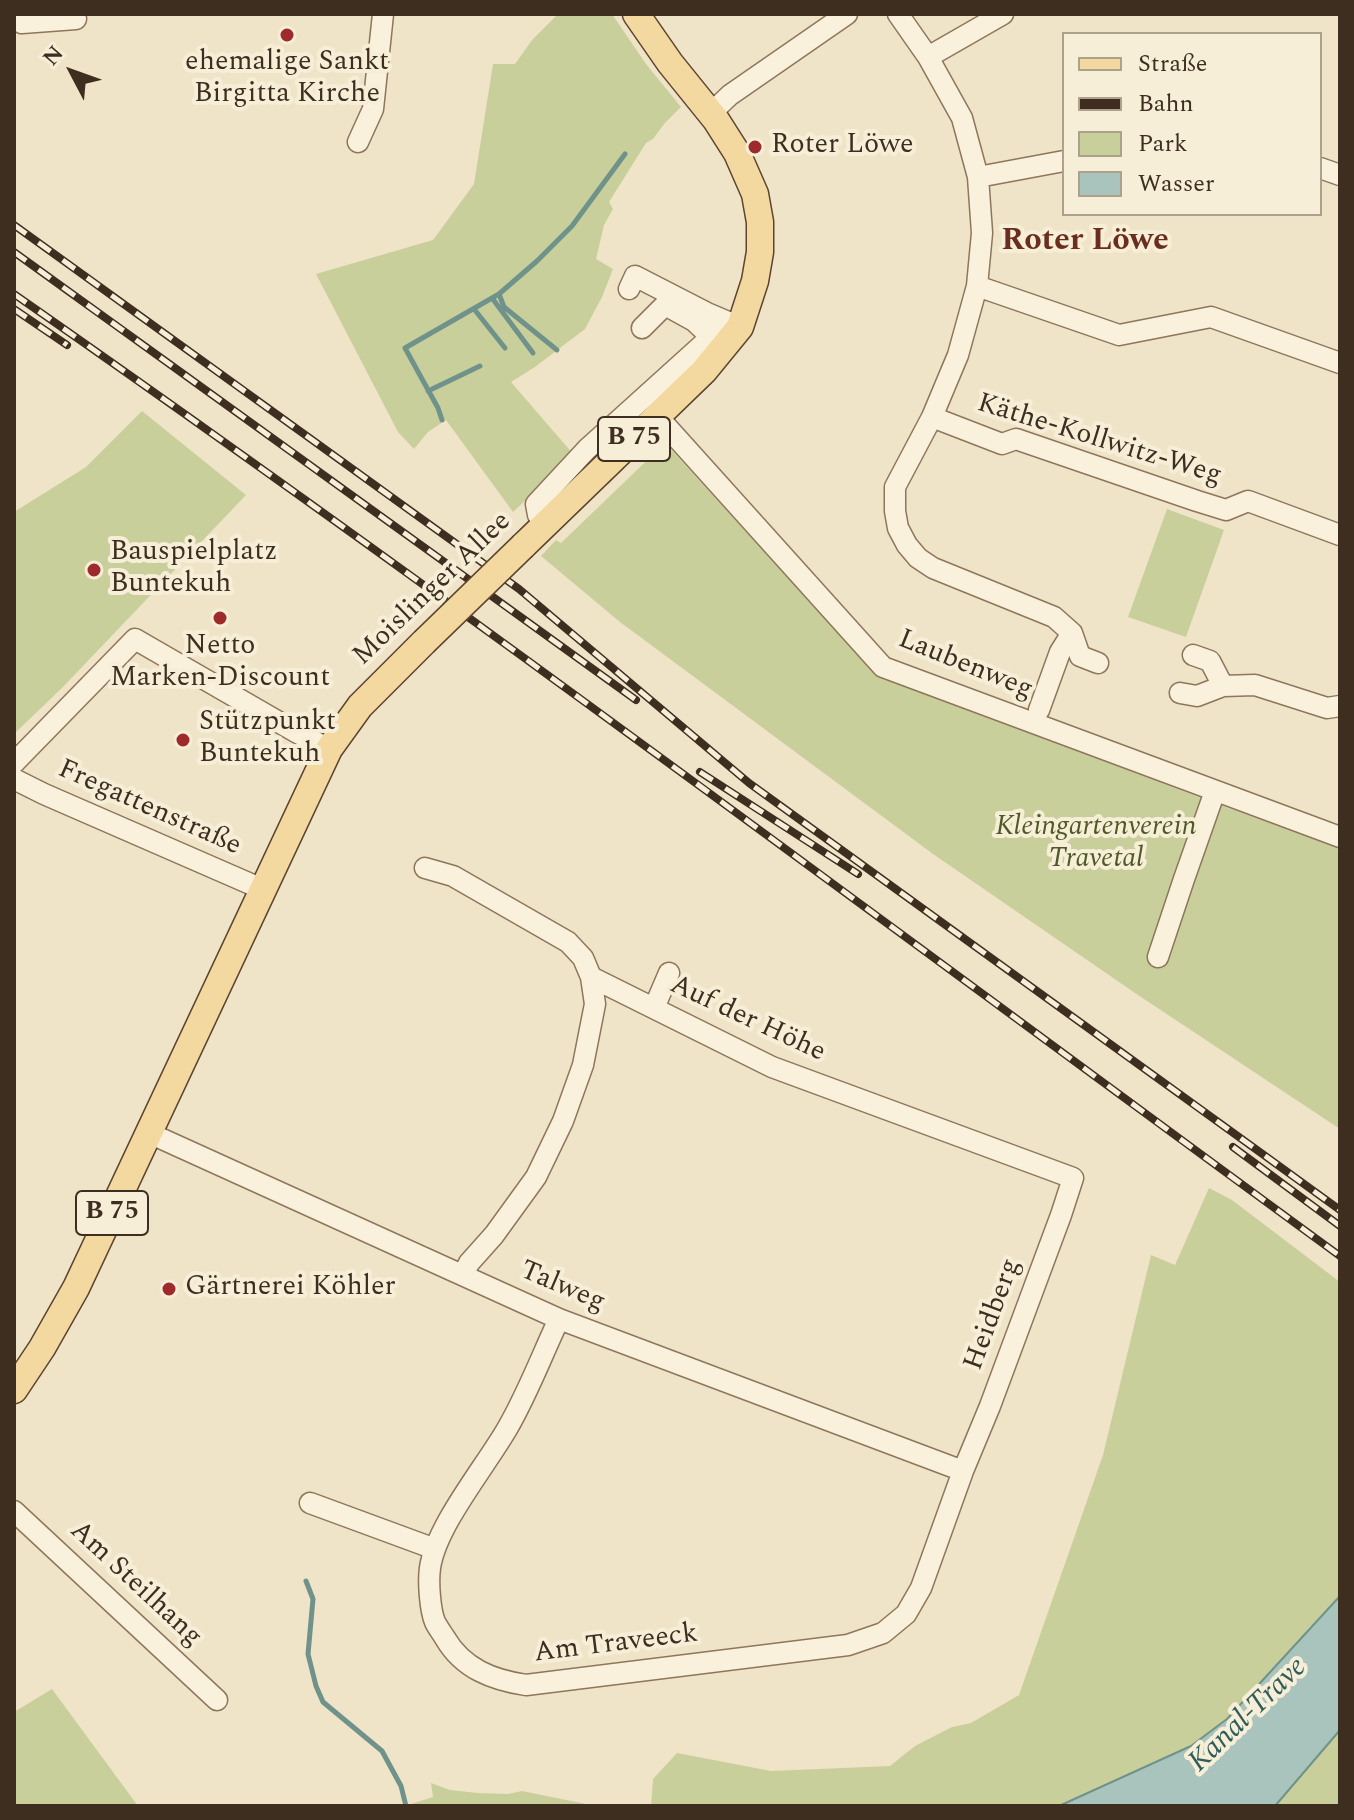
<!DOCTYPE html>
<html>
<head>
<meta charset="utf-8">
<style>
	body { margin:0 }
	#map { position:relative; width:1354px; height:1820px; overflow:hidden; background:#f0e4c8; font-family:Spectral,serif }
	canvas { display:block }
	.frame { position:absolute; inset:0; border:16px solid #3d2e20; pointer-events:none }
	.legend { position:absolute; left:1062px; top:32px; width:260px; height:184px; box-sizing:border-box; background:#f7eed8; border:2px solid #ada18e; margin:0; padding:10px 14px; list-style:none; font-size:24px; color:#3d2e20 }
	.legend li { display:flex; align-items:center; gap:16px; height:40px }
	.legend b { width:40px; border:2px solid #ada18e }
	.north { position:absolute; left:32px; top:32px; width:80px; height:80px; -webkit-text-stroke:6px #f7eed8; paint-order:stroke; rotate:311deg; font-size:22px; font-weight:700; line-height:32px; text-align:center; color:#3d2e20 }
	.north::after { content:''; display:block; margin:auto; width:28px; height:36px; background:#3d2e20; clip-path:polygon(50% 0,100% 100%,50% 72%,0 100%) }
</style>
</head>
<body>
<div id="map">
<canvas width="1354" height="1820"></canvas>
<div class="frame"></div>
<ul class="legend">
<li><b style="height:10px;background:#f3d9a0"></b>Straße</li>
<li><b style="height:10px;background:#3d2e20"></b>Bahn</li>
<li><b style="height:22px;background:#c9cf9b"></b>Park</li>
<li><b style="height:22px;background:#a9c4bc"></b>Wasser</li>
</ul>
<div class="north">N</div>
</div>
<script>
const c = document.querySelector('canvas').getContext('2d');
c.lineJoin = 'round';
function paint(path, color) {
  c.fillStyle = color;
  c.fill(path, 'evenodd');
}
function stroke(path, color, width, dash) {
  c.strokeStyle = color;
  c.lineWidth = width;
  c.lineCap = dash ? 'butt' : 'round';
  c.setLineDash(dash || []);
  c.stroke(path);
}
function write(font, color, halo, rows, align = 'center') {
  c.font = font + ' Spectral,serif';
  c.lineWidth = 8;
  c.setLineDash([]);
  c.textBaseline = 'middle';
  c.strokeStyle = halo;
  c.fillStyle = color;
  for (const [text, x, y, turn = 0] of rows) {
    c.save();
    c.translate(x, y);
    c.rotate((+turn || 0) * Math.PI / 180);
    c.textAlign = isNaN(turn) ? turn : align;
    if (halo) c.strokeText(text, 0, 0);
    c.fillText(text, 0, 0);
    c.restore();
  }
}
const green = new Path2D(`
	M558,14h54l34,50 35,43 -17,17 -11,15 -7,4 -37,59 4,7 -9,16 -8,34 17,10 -11,28 -17,32 -50,38 -24,15 63,73 -61,57 -67,-92 -18,12 -14,17 -16,-17 -82,-158 117,-34 41,-56 19,-120h22l17,-24z
	M142,411l104,84 -183,192 -49,47v-222l72,-45z
	M665,443l209,229 335,129 131,47v281l-205,-136 -202,-139 -313,-232 -79,-66 15,-16 5,3z
	M1167,509l57,21 -38,107 -58,-20z
	M1209,1188l23,12 108,82v314l-113,123 -36,27 -132,60h-408l2,-27 24,-26 94,18 119,-5 25,-20 37,-19 19,-4 48,-28 84,-240 48,-200 24,10z
	M52,1689l86,117h-124v-94z
	M1340,1730v76h-65z
	M431,1783l19,7 28,3 30,1 14,-3 74,15h-191l28,-9z`);
const water = new Path2D(`
	M1340,1596v134l-65,76h-216l132,-60 36,-27z`);
const stream = new Path2D(`
	M499,294l5,13 53,43
	M492,298l41,55
	M474,309l31,39
	M428,391l52,-25
	M442,420l-4,-12 -33,-60 94,-54 38,-33 35,-35 53,-72
	M306,1581l7,18 -5,55 8,32 7,16 59,49 19,35 5,20`);
const minor = new Path2D(`
	M14,14l8,9 54,-4
	M898,14l30,43 34,61 16,59 4,56 -5,53 -19,69 -26,62 -37,70v24l3,17 9,17 11,13 15,10 121,49 18,16 8,23 18,7
	M928,57l75,-43
	M711,113l19,-18 117,-81
	M358,142l15,-33 10,-95
	M1320,168l20,7
	M978,177l86,-16
	M977,286l142,49 92,-18 129,46
	M629,289l6,-13 72,37 33,14
	M642,328l23,-23 29,16 17,16
	M658,417l225,250 457,170
	M932,417l70,27 14,-5 181,62 29,9 22,-9 92,34
	M546,524l-8,-9 -2,-11 51,-55 124,-112 13,-8 16,-2
	M1193,655l17,6 13,25
	M1180,693l17,3 26,-10 32,-1 72,23 13,-2
	M1039,710l21,-58 12,-19
	M14,763l121,-124 161,93 33,17
	M14,779l30,15 218,95
	M425,868l28,8 115,66 15,16 8,19 4,27 -12,61 -20,56 -27,56 -42,58 -25,28 -6,12
	M1158,957l26,-78 31,-88
	M654,1008l15,-35
	M149,1133l410,186 404,152
	M559,1319c-17,36 -32,76 -52,110 -22,38 -71,97 -77,139 -2,14 0,42 5,54 3,6 7,11 10,16 18,31 48,42 81,47l322,-40 35,-12 23,-19 15,-26 42,-117 27,-65 71,-191 12,-37 -301,-111 -181,-90
	M310,1503l125,46
	M14,1511l203,189`);
const major = new Path2D(`
	M523,546l181,-175 36,-44 15,-46 5,-29v-30l-5,-28 -18,-41 -21,-33 -46,-57 -34,-49
	M14,1390l28,-42 34,-60 253,-539 31,-43 64,-64`);
const rail = new Path2D(`
	M14,225l505,364 230,194 591,427
	M14,252l622,448
	M14,294c448,312 885,640 1326,962
	M14,309l53,36
	M700,772l158,102
	M1233,1147l107,79`);
const majorBridge = new Path2D(`
	M424,642l99,-96`);
const markers = [
	[287,35,8,"#9e2a2b"],
	[755,147,8,"#9e2a2b"],
	[94,570,8,"#9e2a2b"],
	[220,618,8,"#9e2a2b"],
	[183,740,8,"#9e2a2b"],
	[169,1289,8,"#9e2a2b"]
];
const shields = [
	[634,439,72],
	[112,1213,72]
];
const shieldNames = [
	["B 75",634,439],
	["B 75",112,1213]
];
const poiNames = [
	["ehemalige Sankt",287,64,"center"],
	["Birgitta Kirche",287,96,"center"],
	["Roter Löwe",771,147],
	["Bauspielplatz",110,554],
	["Buntekuh",110,586],
	["Netto",220,648,"center"],
	["Marken-Discount",220,680,"center"],
	["Stützpunkt",199,724],
	["Buntekuh",199,756],
	["Gärtnerei Köhler",185,1289]
];
const streetNames = [
	["Käthe-Kollwitz-Weg",1099,441,17],
	["Moislinger Allee",433,590,-44],
	["Laubenweg",965,666,22],
	["Fregattenstraße",149,809,24],
	["Auf der Höhe",747,1020,25],
	["Talweg",562,1288,23],
	["Heidberg",994,1315,-70],
	["Am Steilhang",135,1585,43],
	["Am Traveeck",616,1645,-7]
];
const parkNames = [
	["Kleingartenverein",1096,829],
	["Travetal",1096,861]
];
const waterNames = [
	["Kanal-Trave",1249,1716,-44]
];
const quarterNames = [
	["Roter Löwe",1085,243]
];
paint(green, '#c9cf9b');
paint(water, '#a9c4bc');
stroke(water, '#6f938a', 2);
stroke(stream, '#6f938a', 5);
stroke(minor, '#8d765c', 23);
stroke(major, '#5b4430', 29);
stroke(minor, '#faf1dc', 20);
stroke(major, '#f3d9a0', 26);
stroke(rail, '#3d2e20', 8);
stroke(rail, '#f7eed8', 5, [15]);
stroke(majorBridge, '#5b4430', 29, []);
stroke(majorBridge, '#f3d9a0', 26);
for (const [x, y, r, color] of markers) {
  const dot = new Path2D();
  dot.arc(x, y, r, 0, 2 * Math.PI);
  c.fillStyle = color;
  c.fill(dot);
  stroke(dot, '#f7eed8', 3);
}
for (const [x, y, w] of shields) {
  const box = new Path2D();
  box.roundRect(x - w / 2, y - 22, w, 44, 6);
  c.fillStyle = '#f7eed8';
  c.fill(box);
  stroke(box, '#3d2e20', 2);
}
write('bold 26px', '#3d2e20', null, shieldNames);
write('28px', '#3d2e20', '#f7eed8', poiNames, 'left');
write('28px', '#3d2e20', '#f7eed8', streetNames);
write('italic 28px', '#4d5a26', '#f7eed8', parkNames);
write('italic 30px', '#2f5d5a', '#f7eed8', waterNames);
write('bold 32px', '#6b2e1e', '#f7eed8', quarterNames);
</script>
</body>
</html>
